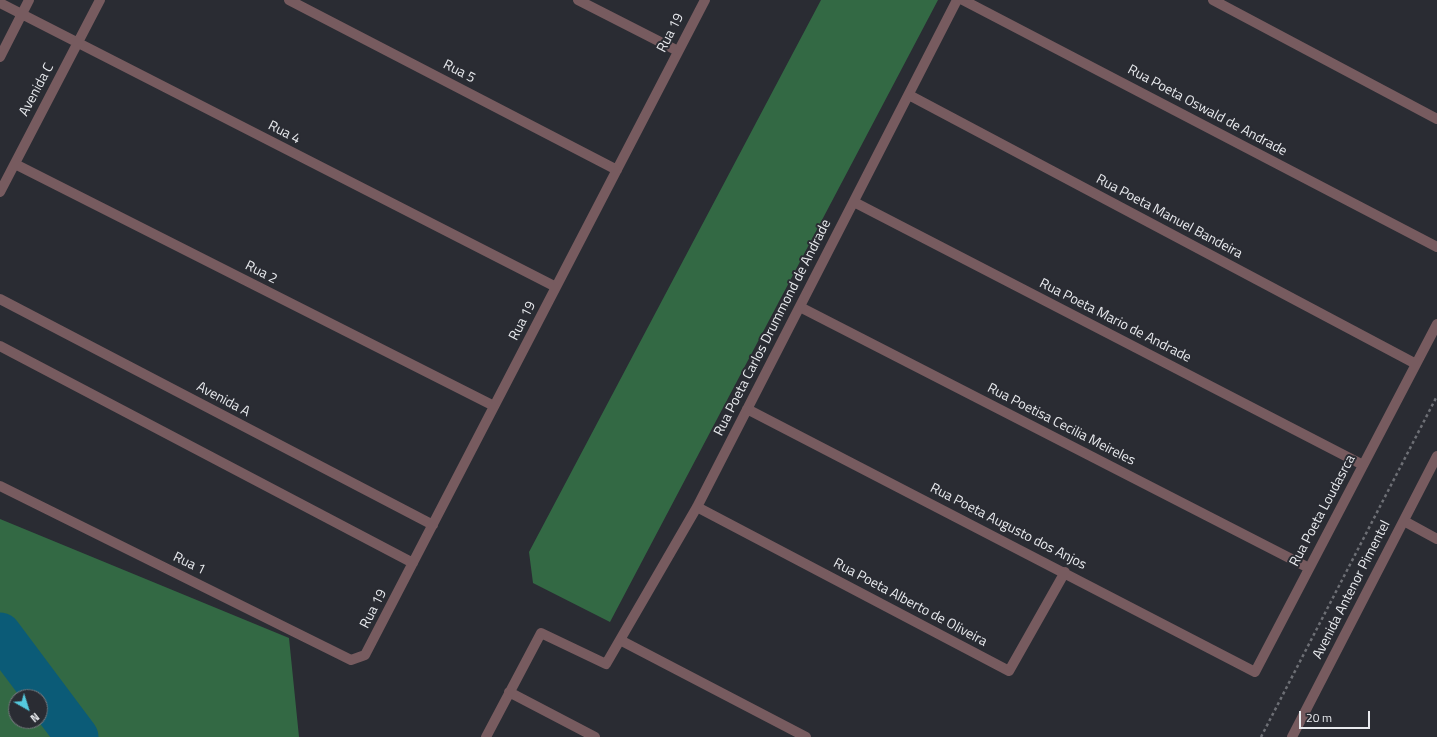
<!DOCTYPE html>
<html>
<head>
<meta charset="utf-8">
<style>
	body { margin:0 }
	#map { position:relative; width:1437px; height:737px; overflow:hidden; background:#2a2c33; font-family:"Titillium Web",sans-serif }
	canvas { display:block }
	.north { position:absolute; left:8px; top:689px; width:40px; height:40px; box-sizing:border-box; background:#2a2c33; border:1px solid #76787e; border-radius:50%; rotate:141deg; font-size:11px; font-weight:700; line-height:16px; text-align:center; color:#e8eaee }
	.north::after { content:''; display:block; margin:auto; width:14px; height:18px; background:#55cade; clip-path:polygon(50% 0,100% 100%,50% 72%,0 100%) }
	.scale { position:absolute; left:1299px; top:711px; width:71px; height:18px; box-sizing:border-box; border:2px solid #e8eaee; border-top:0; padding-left:5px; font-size:12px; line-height:14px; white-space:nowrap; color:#e8eaee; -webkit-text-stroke:3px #2a2c33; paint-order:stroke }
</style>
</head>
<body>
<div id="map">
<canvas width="1437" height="737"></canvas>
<div class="north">N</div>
<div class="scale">20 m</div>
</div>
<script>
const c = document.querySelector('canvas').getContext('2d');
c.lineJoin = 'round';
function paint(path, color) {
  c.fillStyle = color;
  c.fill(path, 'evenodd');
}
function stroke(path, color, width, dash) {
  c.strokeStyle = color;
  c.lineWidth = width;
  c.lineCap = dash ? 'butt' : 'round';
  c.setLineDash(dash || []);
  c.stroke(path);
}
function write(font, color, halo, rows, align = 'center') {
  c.font = font + ' "Titillium Web",sans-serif';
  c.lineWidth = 4;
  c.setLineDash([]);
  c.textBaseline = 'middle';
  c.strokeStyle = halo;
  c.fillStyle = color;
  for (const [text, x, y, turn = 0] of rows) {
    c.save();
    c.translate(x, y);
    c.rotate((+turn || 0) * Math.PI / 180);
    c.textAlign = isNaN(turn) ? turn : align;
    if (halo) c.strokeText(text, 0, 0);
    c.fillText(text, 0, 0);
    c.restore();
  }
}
const forest = new Path2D(`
	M821,0h117l-328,622 -77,-39 -4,-31z
	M0,519l289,119 10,99h-299zM16,697h24v24h-24z`);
const river = new Path2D(`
	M0,634l77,103`);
const path = new Path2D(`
	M1261,737l176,-341`);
const street = new Path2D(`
	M289,0l328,170
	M578,0l100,51
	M963,0l474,247
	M1213,0l224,119
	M0,3l556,284
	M0,57l29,-57
	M909,95l507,269
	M15,164l479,242
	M0,192l100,-192
	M854,202l509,263
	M0,299l433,226
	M800,307l509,261
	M0,346l413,217
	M747,409l508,263 182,-348
	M0,486l351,174 14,-5 340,-655
	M697,507l312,164 56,-99
	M1404,521l33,18
	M620,640l186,97
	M509,692l86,45
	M486,737l55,-104 65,31 91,-157 260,-507
	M1292,737l145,-281`);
const streetNames = [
	["Rua 19",671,33,-63],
	["Rua 5",459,72,27],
	["Avenida C",37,90,-62],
	["Rua Poeta Oswald de Andrade",1207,111,28],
	["Rua 4",284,133,27],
	["Rua Poeta Manuel Bandeira",1169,217,28],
	["Rua 2",261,273,27],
	["Rua 19",523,321,-63],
	["Rua Poeta Mario de Andrade",1115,321,27],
	["Rua Poeta Carlos Drummond de Andrade",773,328,-63],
	["Avenida A",223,400,28],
	["Rua Poetisa Cecilia Meireles",1061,425,27],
	["Rua Poeta Loudasrca",1323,511,-62],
	["Rua Poeta Augusto dos Anjos",1008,527,27],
	["Rua 1",189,564,26],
	["Avenida Antenor Pimentel",1352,590,-63],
	["Rua Poeta Alberto de Oliveira",910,603,28],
	["Rua 19",374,609,-63]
];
paint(forest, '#336944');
stroke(river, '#0b5b77', 43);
stroke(path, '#6d6f75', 2.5, [3, 3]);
stroke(street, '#775b5f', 10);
write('14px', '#e8eaee', '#2a2c33', streetNames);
</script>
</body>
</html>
